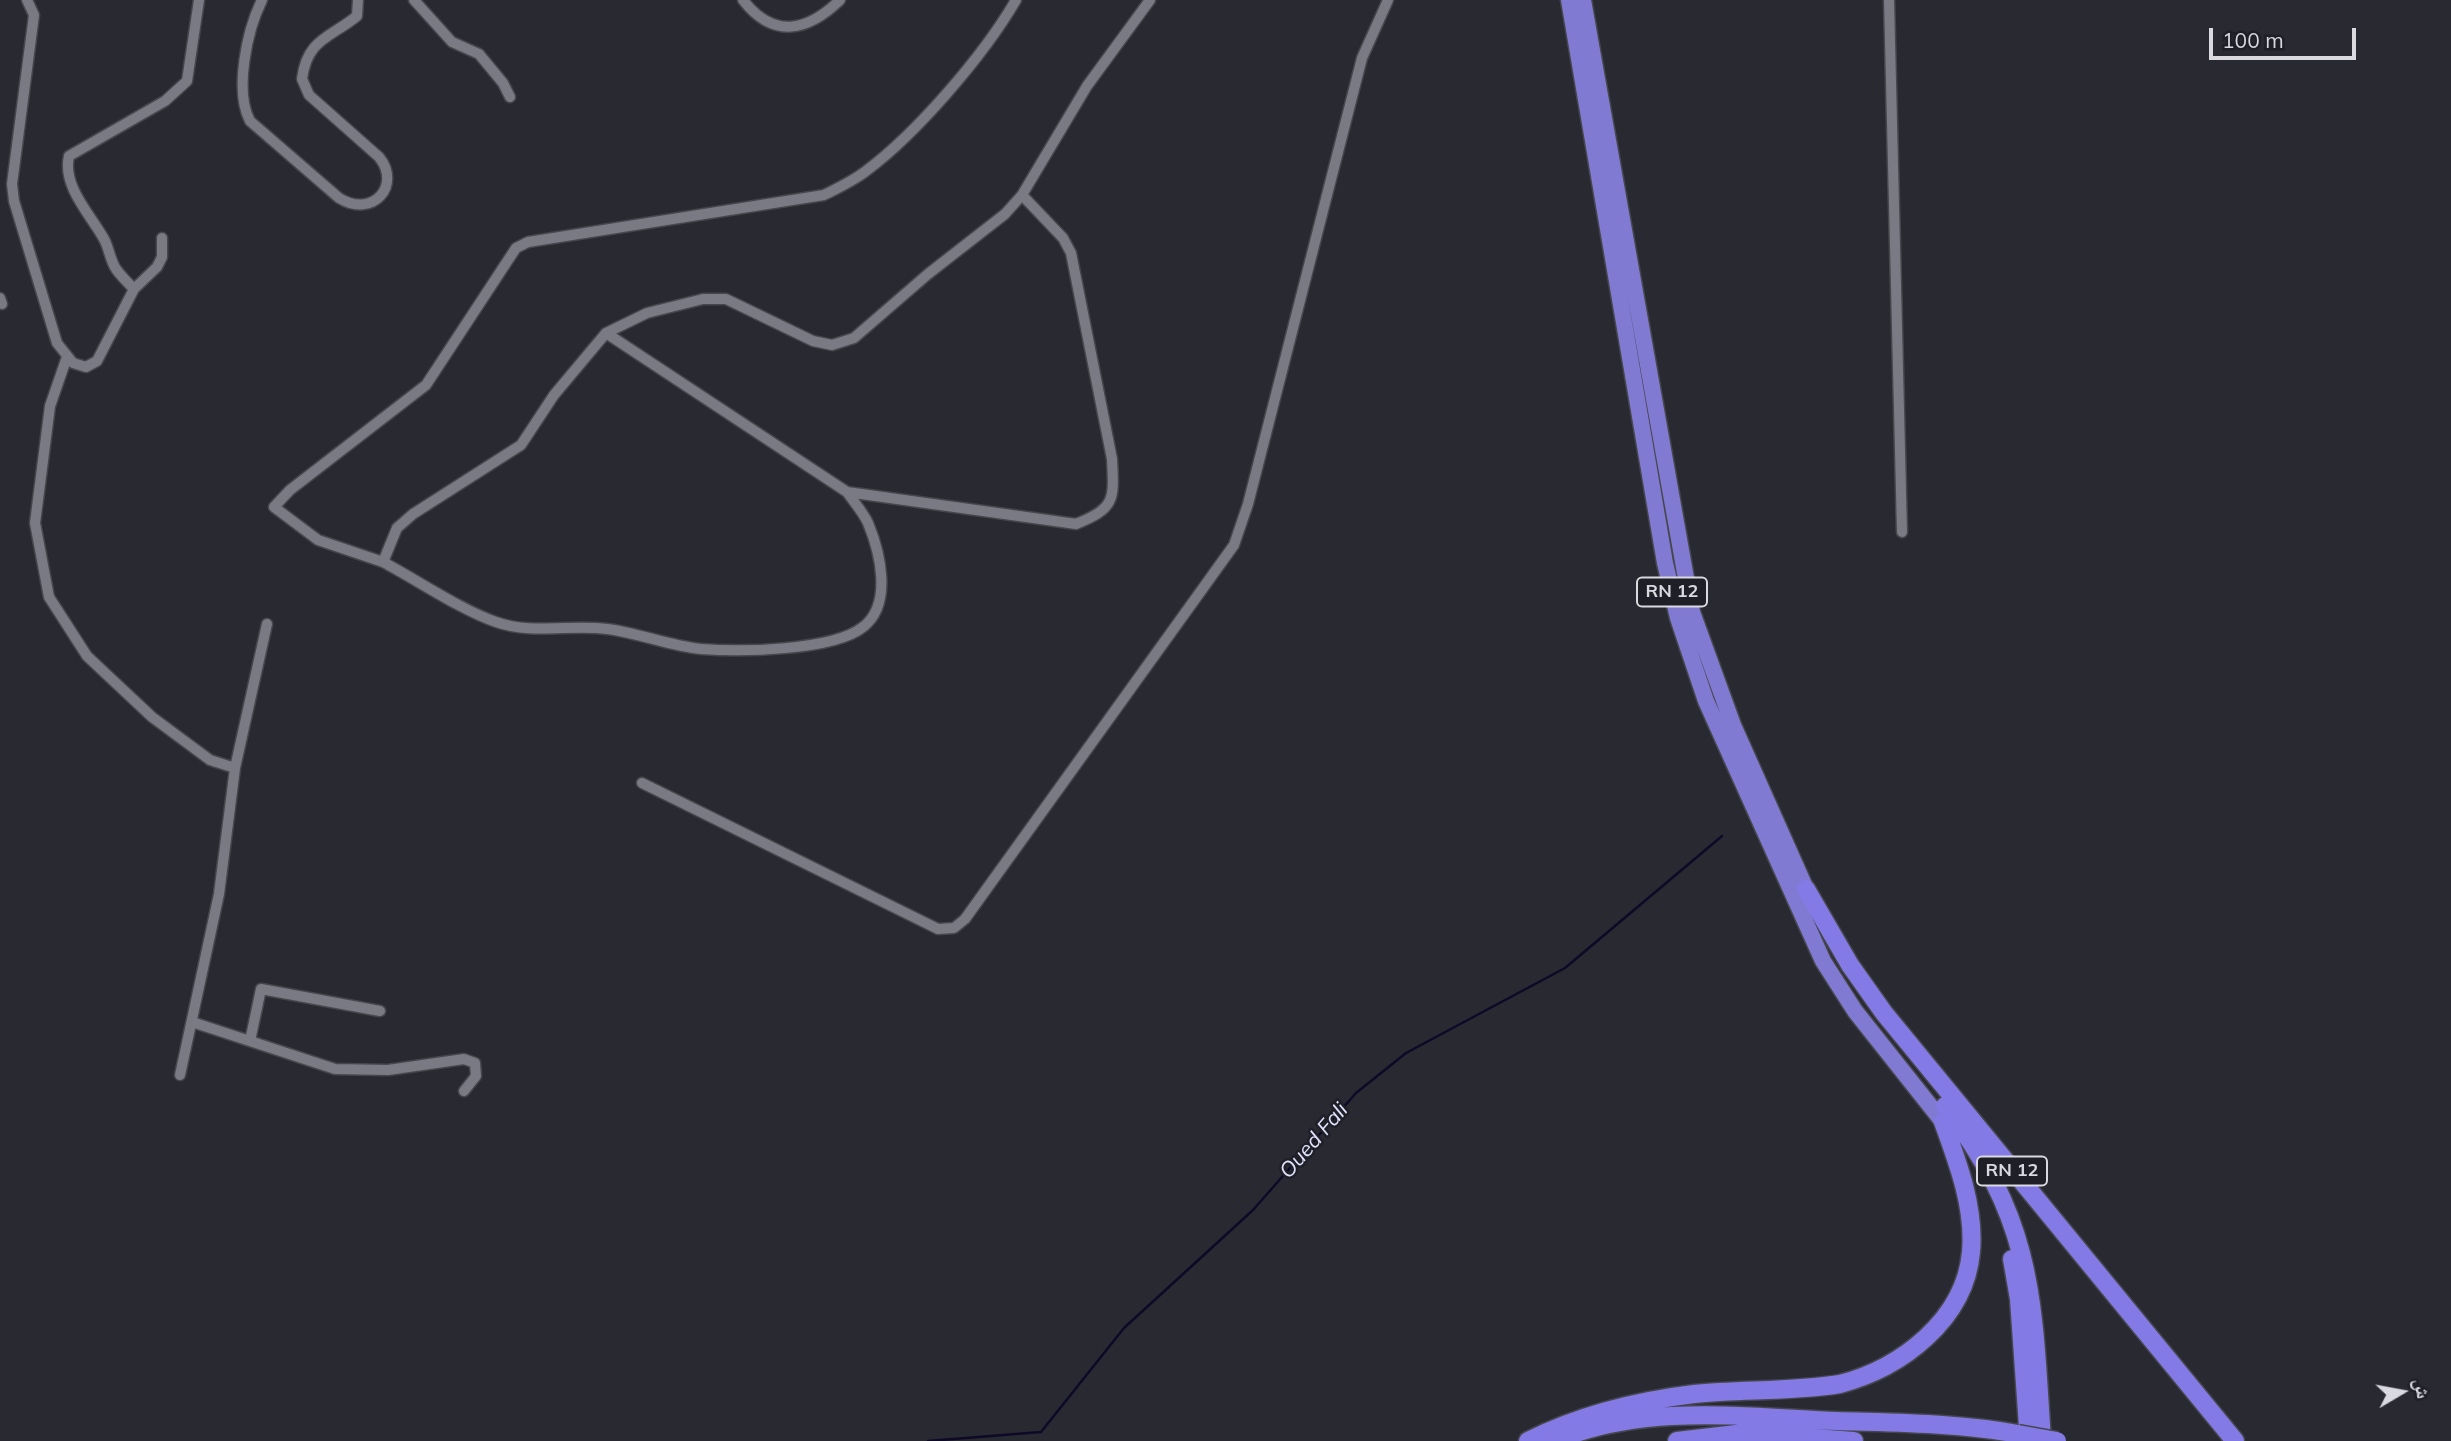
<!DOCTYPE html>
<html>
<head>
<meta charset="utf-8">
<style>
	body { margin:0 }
	#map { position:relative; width:2451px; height:1441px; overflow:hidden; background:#292932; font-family:Mulish,"Noto Naskh Arabic",sans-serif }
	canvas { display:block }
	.north { position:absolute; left:2367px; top:1357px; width:70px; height:70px; -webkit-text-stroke:5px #1f1f28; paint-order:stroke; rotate:80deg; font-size:19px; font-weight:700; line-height:28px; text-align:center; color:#d9d9df }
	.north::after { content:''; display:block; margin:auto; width:24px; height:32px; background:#d9d9df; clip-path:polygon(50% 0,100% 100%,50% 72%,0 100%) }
	.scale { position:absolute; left:2209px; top:28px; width:147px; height:32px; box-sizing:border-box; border:4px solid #d9d9df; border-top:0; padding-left:9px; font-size:21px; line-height:24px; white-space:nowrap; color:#d9d9df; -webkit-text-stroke:5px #1f1f28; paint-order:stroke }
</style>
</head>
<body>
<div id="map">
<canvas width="2451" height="1441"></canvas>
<div class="north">ش</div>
<div class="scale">100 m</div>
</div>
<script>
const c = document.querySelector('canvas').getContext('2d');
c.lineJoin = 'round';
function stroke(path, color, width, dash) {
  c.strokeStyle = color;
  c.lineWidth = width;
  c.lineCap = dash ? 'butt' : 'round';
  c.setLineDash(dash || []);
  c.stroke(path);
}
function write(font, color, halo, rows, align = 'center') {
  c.font = font + ' Mulish,sans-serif';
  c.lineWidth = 5;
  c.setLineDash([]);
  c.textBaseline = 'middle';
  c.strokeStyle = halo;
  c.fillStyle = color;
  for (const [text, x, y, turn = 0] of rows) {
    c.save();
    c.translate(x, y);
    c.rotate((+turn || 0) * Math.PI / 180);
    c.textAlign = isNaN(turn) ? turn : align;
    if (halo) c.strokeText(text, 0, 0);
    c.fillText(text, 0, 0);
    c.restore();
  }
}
const stream = new Path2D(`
	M928,1441l113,-9 83,-104 129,-118 103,-117 50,-40 159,-85 157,-132`);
const minor = new Path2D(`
	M27,0l7,15 -22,169 2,17 43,142 16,20 13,4 11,-6 37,-72 23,-22 5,-10v-19
	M262,0c-15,30 -28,91 -12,121l89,77c34,21 63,-13 40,-41l-70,-62 -7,-16c5,-40 28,-41 55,-63l1,-16
	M414,0l38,42 27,12 24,29 7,14
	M743,0c31,40 65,31 97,0
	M1889,0l13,532
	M134,289c-6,-6 -13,-13 -18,-20 -6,-9 -7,-21 -12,-30 -14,-25 -42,-53 -35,-83l96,-55 22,-20 12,-81
	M0,298l2,6
	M606,333l241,159c7,10 16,20 21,31 12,29 25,81 -5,104 -30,24 -124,25 -162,22 -31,-3 -62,-16 -94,-20 -36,-5 -75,6 -111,-7 -35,-12 -79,-42 -113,-60l14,-34 16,-14 108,-69 33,-50 52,-62 41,-20 56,-14h23l87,42 19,4 22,-7 74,-64 77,-60 17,-19 65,-109 63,-86
	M67,357l-17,49 -15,117 14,74 38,59 65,61 58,43 25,8
	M847,492l229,32c40,-16 38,-25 36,-65l-41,-206 -8,-15 -41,-43
	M383,562l-65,-22 -44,-33 16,-17 136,-105 90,-137 12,-6 296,-47c14,-7 29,-14 42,-24 51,-38 118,-116 150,-171
	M642,783l296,146 16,-1 11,-9 269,-374 14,-41 114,-446 26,-58
	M192,1022l143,47 53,1 76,-11 11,4 1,13 -12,15
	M250,1041l11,-52 119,22
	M180,1075l39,-181 16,-126 32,-144`);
const trunk = new Path2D(`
	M1569,0l96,563 13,55 28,83 117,260 32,50 88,111
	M1583,0l109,612 41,113 73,164`);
const motorway = new Path2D(`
	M1806,889l44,76 34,48 351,428
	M1945,1106c90,116 88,196 97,335
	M2012,1259l7,40 10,142
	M1745,1433l109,8
	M1528,1441c52,-26 108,-40 166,-47 48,-5 97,-2 146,-10 61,-16 125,-64 131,-132 4,-44 -13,-89 -28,-130
	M1555,1441c88,-38 190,-24 282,-20 60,2 122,2 181,13
	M1677,1441l68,-8 11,4`);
const motorwayBridge = new Path2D(`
	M2018,1434l39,7`);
const shields = [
	[1672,592,70],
	[2012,1171,70]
];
const shieldNames = [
	["RN 12",1672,592],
	["RN 12",2012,1171]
];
const waterNames = [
	["Oued Fali",1314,1141,-49]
];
stroke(stream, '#0e0927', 2.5);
stroke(minor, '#46464d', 13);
stroke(trunk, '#46464d', 19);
stroke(motorway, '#46464d', 21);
stroke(minor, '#7a7a85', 10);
stroke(trunk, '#817ad2', 16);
stroke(motorway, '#837ae5', 18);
stroke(motorwayBridge, '#46464d', 21, []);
stroke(motorwayBridge, '#837ae5', 18);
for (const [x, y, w] of shields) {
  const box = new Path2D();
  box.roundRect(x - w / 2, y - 14.5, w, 29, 5);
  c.fillStyle = '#1f1f28';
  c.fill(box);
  stroke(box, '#d9d9df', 2);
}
write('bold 18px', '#d9d9df', null, shieldNames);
write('italic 21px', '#e1e2fc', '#1f1f28', waterNames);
</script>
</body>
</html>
